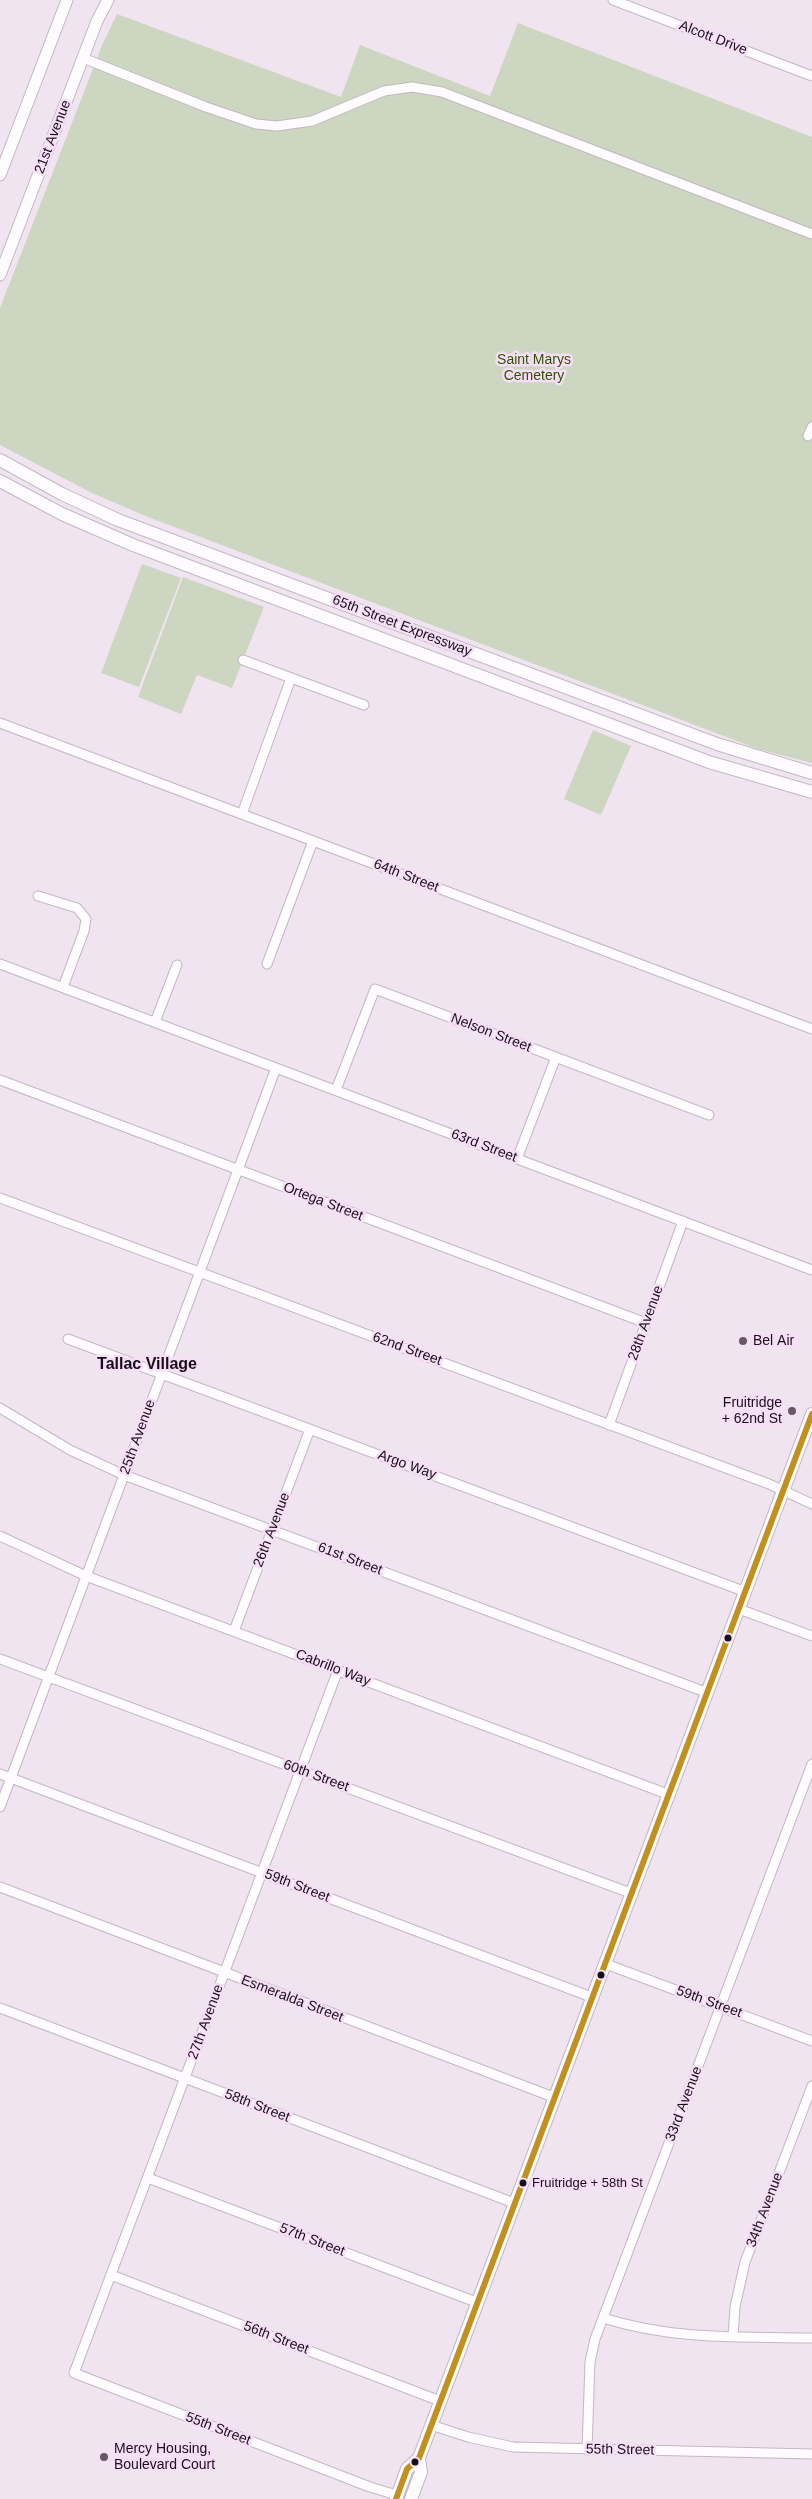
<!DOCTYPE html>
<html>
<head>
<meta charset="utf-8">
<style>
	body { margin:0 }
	canvas { display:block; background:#f1e4f1 }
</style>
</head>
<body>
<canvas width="812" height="2499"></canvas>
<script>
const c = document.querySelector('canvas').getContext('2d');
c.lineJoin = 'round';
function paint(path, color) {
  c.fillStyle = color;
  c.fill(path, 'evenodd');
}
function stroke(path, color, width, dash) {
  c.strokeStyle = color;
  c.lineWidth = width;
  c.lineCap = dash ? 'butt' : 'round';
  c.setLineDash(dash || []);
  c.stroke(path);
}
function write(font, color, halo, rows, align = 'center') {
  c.font = font + ' Arial,sans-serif';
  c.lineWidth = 5;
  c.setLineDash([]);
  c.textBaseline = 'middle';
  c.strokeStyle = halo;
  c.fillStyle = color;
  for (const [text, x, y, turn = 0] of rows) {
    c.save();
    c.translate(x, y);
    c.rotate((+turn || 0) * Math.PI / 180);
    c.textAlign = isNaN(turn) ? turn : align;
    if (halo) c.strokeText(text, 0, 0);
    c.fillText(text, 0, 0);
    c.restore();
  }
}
const green = new Path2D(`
	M117,14l224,83 19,-52 130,51 28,-73 294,114v626l-54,-14 -610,-232 -56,-24 -92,-48v-137l103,-265z
	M142,564l39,14 -42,109 -38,-14z
	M183,577l81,30 -32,81 -35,-13 -16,39 -43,-17z
	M593,730l38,16 -30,69 -37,-16z`);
const minor = new Path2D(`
	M613,0l199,76
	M83,58l123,49 50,17 21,2 35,-5 72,-30 28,-4 30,5 370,142
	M808,436l4,-9
	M243,660l121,45
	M0,723l812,306
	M242,814l49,-136
	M38,896l39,12 9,11 -2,12 -21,56
	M0,964l812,306
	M267,964l46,-123
	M155,1022l22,-57
	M0,1080l646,243
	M336,1090l39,-101 334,126
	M517,1159l39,-102
	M0,1198l769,286 43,20
	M68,1339l678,253
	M0,1408l70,42 54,25 584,218
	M609,1425l74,-204
	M0,1536l86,40 584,219
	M739,1609l73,27
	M234,1631l76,-202
	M0,1659l633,235
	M338,1670l-264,703 296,114 20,6
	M0,1774l594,224
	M0,1807l276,-739
	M0,1887l556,211
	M606,1964l206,77
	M0,2008l514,195
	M148,2178l328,124
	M111,2275l329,126
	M603,2318c70,22 136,19 209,20
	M733,2336l2,-29 10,-45 67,-176
	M431,2425l37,12 45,10 299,7
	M587,2450l3,-88 5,-23 217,-575`);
const tertiary = new Path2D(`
	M0,175l67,-175
	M0,275l97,-254 11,-21`);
const secondary = new Path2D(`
	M0,460l62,34 56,26 599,224 95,29
	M0,481l62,33 71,31 576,217 103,30
	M396,2499l11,-30 12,-11 393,-1044
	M411,2499l10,-27 -2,-14`);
const bus1 = new Path2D(`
	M396,2499l11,-30 12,-11 393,-1044`);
const markers = [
	[743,1341,5,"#635a63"],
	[792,1411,5,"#635a63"],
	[728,1638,4.5,"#170f17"],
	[601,1975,4.5,"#170f17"],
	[523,2183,4.5,"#170f17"],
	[104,2457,5,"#635a63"],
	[415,2462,4.5,"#170f17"]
];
const busNames = [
	["Fruitridge + 58th St",532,2183]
];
const streetNames = [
	["Alcott Drive",713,38,21],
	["21st Avenue",53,137,-69],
	["65th Street Expressway",402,626,21],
	["64th Street",406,876,21],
	["Nelson Street",491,1033,21],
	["63rd Street",484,1146,21],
	["Ortega Street",323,1202,21],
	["28th Avenue",646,1323,-70],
	["62nd Street",407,1349,20],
	["25th Avenue",138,1437,-70],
	["Argo Way",407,1465,20],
	["26th Avenue",272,1530,-69],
	["61st Street",350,1559,21],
	["Cabrillo Way",333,1668,21],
	["60th Street",316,1776,20],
	["59th Street",297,1886,21],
	["Esmeralda Street",292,1999,21],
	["59th Street",709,2002,20],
	["27th Avenue",206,2022,-70],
	["33rd Avenue",684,2104,-69],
	["58th Street",257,2106,21],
	["34th Avenue",765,2210,-69],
	["57th Street",312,2240,21],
	["56th Street",276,2338,21],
	["55th Street",218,2429,21],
	["55th Street",620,2450,1]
];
const parkNames = [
	["Saint Marys",534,360],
	["Cemetery",534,376]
];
const poiNames = [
	["Bel Air",753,1341],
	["Fruitridge",782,1403,"right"],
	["+ 62nd St",782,1419,"right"],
	["Mercy Housing,",114,2449],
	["Boulevard Court",114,2465]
];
const quarterNames = [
	["Tallac Village",147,1365]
];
paint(green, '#ccd6c0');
stroke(minor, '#c2b8c2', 11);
stroke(tertiary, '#c2b8c2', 13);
stroke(secondary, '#c2b8c2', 14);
stroke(minor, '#fdfbfd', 9);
stroke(tertiary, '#fdfbfd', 11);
stroke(secondary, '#fdfbfd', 12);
stroke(bus1, '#c2901e', 6);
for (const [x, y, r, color] of markers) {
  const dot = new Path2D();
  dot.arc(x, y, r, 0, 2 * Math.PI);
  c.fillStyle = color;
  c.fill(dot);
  stroke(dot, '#f6dff6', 2);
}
write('13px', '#170f17', '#f6dff6', busNames, 'left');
write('14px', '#170f17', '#f6dff6', streetNames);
write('14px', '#315102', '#f6dff6', parkNames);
write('14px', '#170f17', '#f6dff6', poiNames, 'left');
write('bold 16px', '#170f17', '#f6dff6', quarterNames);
</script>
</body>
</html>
